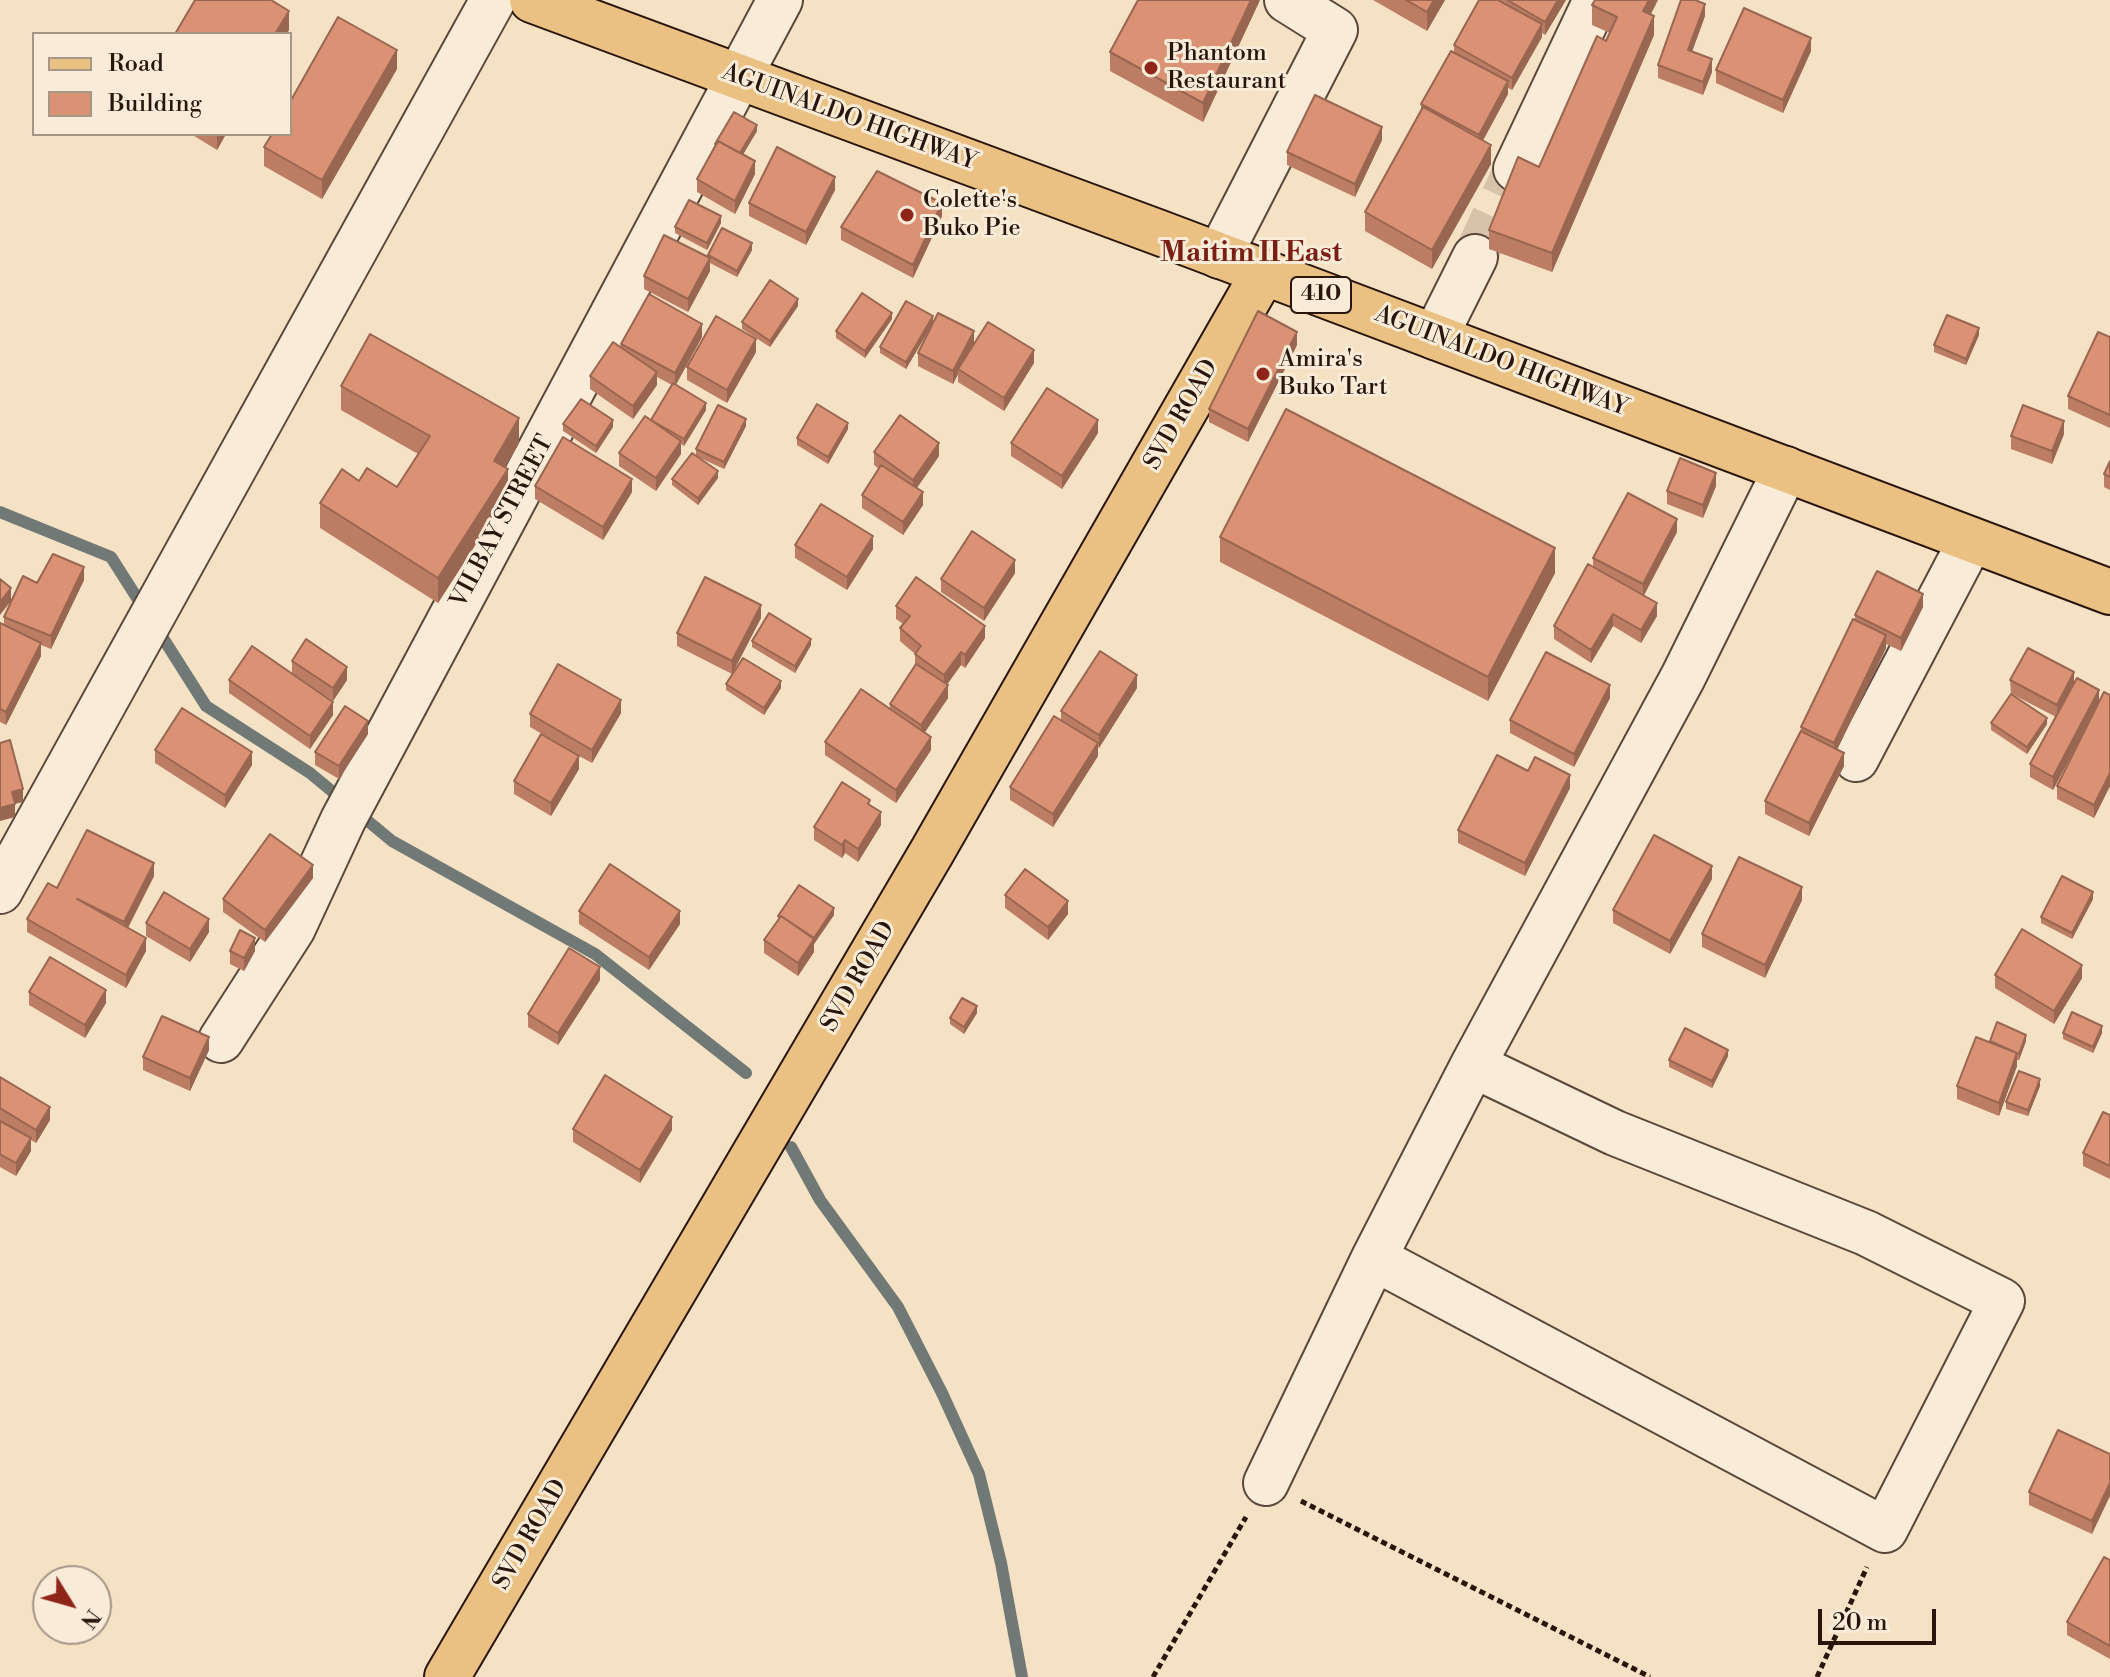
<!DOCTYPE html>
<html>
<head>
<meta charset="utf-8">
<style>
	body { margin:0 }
	#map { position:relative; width:2110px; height:1677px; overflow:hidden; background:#f5e2c5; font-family:"Libre Bodoni",serif }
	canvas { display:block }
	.legend { position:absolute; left:32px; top:32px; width:260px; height:104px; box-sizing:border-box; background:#f8ecd9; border:2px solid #a59687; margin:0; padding:10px 14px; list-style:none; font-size:24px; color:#29150c }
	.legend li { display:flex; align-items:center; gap:16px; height:40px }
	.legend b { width:40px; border:2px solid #a59687 }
	.north { position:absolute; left:32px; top:1565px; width:80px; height:80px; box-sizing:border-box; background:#f8ecd9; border:2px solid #a59687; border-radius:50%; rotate:127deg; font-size:22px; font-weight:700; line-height:32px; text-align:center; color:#29150c }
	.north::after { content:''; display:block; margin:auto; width:28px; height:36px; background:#8f2418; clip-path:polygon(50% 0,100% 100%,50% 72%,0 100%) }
	.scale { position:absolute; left:1818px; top:1609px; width:118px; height:36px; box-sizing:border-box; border:4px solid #29150c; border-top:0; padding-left:10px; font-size:24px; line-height:28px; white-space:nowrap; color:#29150c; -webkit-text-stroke:6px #f8ecd9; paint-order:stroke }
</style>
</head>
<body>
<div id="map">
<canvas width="2110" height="1677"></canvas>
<ul class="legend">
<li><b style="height:10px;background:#eac182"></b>Road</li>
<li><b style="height:22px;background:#db9174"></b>Building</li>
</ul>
<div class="north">N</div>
<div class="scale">20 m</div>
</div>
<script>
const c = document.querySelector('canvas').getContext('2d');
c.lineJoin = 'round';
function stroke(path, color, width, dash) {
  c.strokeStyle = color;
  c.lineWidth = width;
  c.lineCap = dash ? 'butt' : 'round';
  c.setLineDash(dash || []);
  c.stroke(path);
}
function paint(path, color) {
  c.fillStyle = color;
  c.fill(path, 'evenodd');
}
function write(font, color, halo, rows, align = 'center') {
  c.font = font + ' "Libre Bodoni",serif';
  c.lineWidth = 6;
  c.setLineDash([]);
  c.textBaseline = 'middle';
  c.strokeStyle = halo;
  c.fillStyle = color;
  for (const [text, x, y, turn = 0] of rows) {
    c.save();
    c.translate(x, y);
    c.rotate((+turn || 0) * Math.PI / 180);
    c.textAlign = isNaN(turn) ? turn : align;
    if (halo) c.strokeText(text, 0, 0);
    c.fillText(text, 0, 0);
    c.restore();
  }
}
const stream = new Path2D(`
	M0,512l111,45 35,55
	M156,627l50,79 104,67 82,68 203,113 151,119
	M791,1147l29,53 78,107 44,86 37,81 22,89 21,114`);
const minorTunnel = new Path2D(`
	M1475,257l41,-88`);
const path = new Path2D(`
	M1301,1501l349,176
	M1153,1677l93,-160
	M1817,1677l50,-110`);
const minor = new Path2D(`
	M1516,169l80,-169
	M1219,256l116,-226 -48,-30
	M1435,337l40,-80
	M1856,759l115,-219
	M0,891l493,-891
	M221,1040l72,-112 50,-108 437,-820
	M1374,1258l511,272 117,-229 -136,-68 -251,-100 -142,-68
	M1266,1483l108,-225 99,-193 210,-388 103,-208`);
const major = new Path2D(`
	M532,0l628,233 950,359
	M447,1677l486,-827 331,-578`);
const wall = new Path2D(`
	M1138,0h122l-57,122 -93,-51v-19z
	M1373,0h72l-18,31z
	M1479,0h87l-21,35 -3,-2v4l-30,53 -4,-2v6l-25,46 8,24 -59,105 -67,-38v-19l56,-102v-6l33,-52v-7z
	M1592,5l59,10 3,20 -102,237 -63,-23v-19l50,-63 67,-126 4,-8 -18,-8z
	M1705,16l-13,35 20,21 -9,23 -45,-17v-13z
	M1811,51l-28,62 -67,-30v-13z
	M397,69l-75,130 -58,-33v-19z
	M757,131l-14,23 12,20 -20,40 -38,-22v-13l18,-33v-2z
	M191,134h35l-9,16z
	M1382,140l-27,57 -68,-32v-13z
	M835,190l-29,55 -57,-29v-13z
	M942,216l-29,62 -72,-38v-13z
	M721,223l-14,27 -32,-17v-6z
	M752,250l-15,27 -27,-14v8l-22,41 -44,-23v-13l64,-19v-2z
	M798,306l-28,41 -28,-18v-7z
	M892,319l-27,39 -29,-20v-7z
	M933,323l-27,46 -26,-16v-6z
	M1979,335l-13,30 -32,-13v-7z
	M702,337l-26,48 30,25 -22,36 -3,-2v10l-25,37 -37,-25v-13l32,-32 21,-36 -15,-8v8l-24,34 -43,-30v-13l31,-29v-3z
	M2110,337v91l-42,-19v-13z
	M974,344l-4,7 64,12 -30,48 -46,-29v-8l-5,10 -35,-18v-13z
	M1297,345l-49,97 -39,-20v-13z
	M756,352l-29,51 -40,-23v-13z
	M341,386l178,57 -14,24 3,27 -70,109 -118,-75v-25l39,-22 38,6 21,-33 -77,-44z
	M563,424l50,3 -17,26 -33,-22z
	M746,426l-22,43 -28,-13v-7z
	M848,429l-20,35 -31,-19v-7z
	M1098,433l-36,56 -51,-33v-13z
	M2064,434l-12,30 -41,-15v-13z
	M874,452l65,4 -22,32 6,17 -20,30 -41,-27v-13l17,-26 -5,-4z
	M2110,461v29l-6,-3v-13z
	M718,478l-20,27 -26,-20v-6z
	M535,486l97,6 -29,48 -68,-41z
	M1716,486l-13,32 -36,-14v-13z
	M1677,532l-33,63 13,21 -16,27 -28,-17 -22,37 -37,-24v-13l39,-60v-8z
	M1220,537l335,36 -67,128 -268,-139z
	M795,545l78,4 -26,41 -52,-32z
	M1015,573l-31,48 -43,-29v-13z
	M84,580l-33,69 -10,-4v11l-35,69 -6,-3v-99l4,2v-8l33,-34z
	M896,606l89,32 -20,30 -4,-3 -14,20 1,13 -23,34 6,18 -35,53 -71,-48v-13l65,-33v-5l25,-38v-12l-15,-13v-13l3,-4 -7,-5z
	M1923,607l-22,44 -15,-7v4l-49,102 7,16 -35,70 -44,-22v-13l90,-181v-5z
	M761,618l-29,56 -55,-28v-13z
	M752,641l59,4 -16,28 -43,-26z
	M292,661l55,19 -14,21 -41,-28z
	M229,680l104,35 -23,34 -81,-56z
	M2010,680l64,3 25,20 11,-8v91l-16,32 -37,-19v-13l35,-70 -39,74 -23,-13v-13l26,-47 -44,-23 35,30 -20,30 -36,-24v-7l20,-29z
	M726,684l55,4 -17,27 -38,-25z
	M1137,688l-38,60 -1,-1v9l-45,71 -43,-27v-13l51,-66v-10z
	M1610,698l-36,69 -64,-34v-13z
	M621,713l-29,50 -13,-7v13l-28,47 -37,-22v-13l47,-36 -31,-18v-13z
	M368,734l-29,45 -24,-14v-13z
	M155,750l97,15 -27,43 -70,-45z
	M1528,771l42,17 -45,88 -67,-33v-13z
	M870,806l11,19 -23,37 -13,-9 -3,5 -28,-18v-13z
	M154,876l-26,52 18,23 -20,37 -99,-56v-13l30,-31z
	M313,878l-48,64 -42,-30v-13z
	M1712,879l-42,75 -57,-31v-13z
	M1005,895l63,19 -20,26 -43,-32z
	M2093,899l-21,40 -31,-16v-6z
	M1802,900l-37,78 -63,-31v-13z
	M579,911l101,13 -31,46 -70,-46z
	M834,915l-20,29v8l-16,24 -34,-23v-13l14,-20v-4z
	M146,923l63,9 -19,30 -44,-26z
	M230,951h25l-11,20 -14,-7z
	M1995,975l87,3 -28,46 -59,-36z
	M600,980l-42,65 -30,-18v-13z
	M29,992l77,11 -21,35 -56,-33z
	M977,1013l-13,21 -14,-10v-6z
	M2063,1033h39l-9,20 -30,-14z
	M1990,1041h36l-7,19h-2v6l-18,50 -42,-17v-13z
	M209,1050l-19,41 -47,-21v-13z
	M1728,1056l-16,32 -43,-21v-7z
	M0,1077l50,43 -14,23 -5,-3v11l-15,25 -16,-9z
	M2040,1086l-12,30 -22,-7v-7z
	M2110,1115v64l-27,-13v-13z
	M573,1129l99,1 -32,53 -67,-41z
	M2110,1454l-18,80 -63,-29v-13z
	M2110,1560v99l-43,-24v-13z`);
const shadedWall = new Path2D(`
	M1251,0h9l-57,122v-19z
	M1434,0h11l-18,31v-19z
	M1558,0h8l-21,35v-13z
	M1649,0h9l-15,30v-19z
	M1705,4v12l-17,47v-13z
	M289,11v19l-2,4h-12z
	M1654,16v19l-102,237v-19z
	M1542,24v13l-30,53v-12z
	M1811,38v13l-28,62v-13z
	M397,50v19l-75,130v-19z
	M1712,59v13l-9,23v-13z
	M1508,81v13l-29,54v-13z
	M757,125v6l-19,32v-7z
	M1382,127v13l-27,57v-13z
	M217,134h9l-9,16z
	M1491,145v19l-59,105v-19z
	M755,161v13l-20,40v-13z
	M835,177v13l-29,55v-13z
	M942,203v13l-29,62v-13z
	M721,216v7l-14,27v-7z
	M752,243v7l-15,27v-6z
	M710,258v13l-22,41v-13z
	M798,299v7l-28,41v-6z
	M892,313v6l-27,39v-7z
	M933,316v7l-27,46v-7z
	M702,324v13l-27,49v-13z
	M1979,328v7l-13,30v-6z
	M974,331v13l-14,26 -2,-1v5l-5,10v-13z
	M1297,332v13l-49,97v-13z
	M756,339v13l-29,51v-13z
	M1034,350v13l-30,48v-13z
	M657,372v13l-24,34v-13z
	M706,403v7l-22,36v-7z
	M519,418v25l-25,43v-25z
	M746,419v7l-22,43v-7z
	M613,420v7l-17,26v-7z
	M1098,420v13l-36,56v-13z
	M2064,421v13l-12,30v-13z
	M848,423v6l-20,35v-7z
	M681,441v13l-25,37v-13z
	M939,443v13l-26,37v-13z
	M508,469v25l-70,109v-25z
	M718,471v7l-20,27v-7z
	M1716,473v13l-13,32v-13z
	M632,479v13l-29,48v-13z
	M923,492v13l-20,30v-13z
	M1677,519v13l-34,65v-13z
	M873,536v13l-26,41v-13z
	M1555,548v25l-67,128v-24z
	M1015,560v13l-31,48v-13z
	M84,567v13l-33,69v-13z
	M11,588v13l-11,14v-13z
	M1923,594v13l-22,44v-13z
	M1657,603v13l-16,27v-13z
	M761,605v13l-29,56v-13z
	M1613,614v12l-22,37v-13z
	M985,626v12l-20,30v-13z
	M1886,635v13l-52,108v-13z
	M811,639v6l-16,28v-7z
	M41,643v13l-35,69v-13z
	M961,652v13l-17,23v-13z
	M347,667v13l-14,21v-13z
	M2074,672v13l-17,32v-12z
	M1137,675v13l-38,60v-13z
	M781,681v7l-17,27v-7z
	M948,685v13l-27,40v-13z
	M1610,685v13l-36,69v-13z
	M2099,690v13l-46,87v-13z
	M621,700v13l-29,50v-13z
	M333,702v13l-23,34v-13z
	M2047,718v6l-20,30v-7z
	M368,721v13l-29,45v-13z
	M931,737v13l-35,53v-13z
	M1098,743v13l-45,71v-13z
	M252,752v13l-27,43v-13z
	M1844,753v13l-35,70v-13z
	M579,756v13l-28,47v-13z
	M2110,773v13l-16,32v-13z
	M1570,775v13l-45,88v-13z
	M23,789v13l-8,2v13l-15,4v-13l12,-16z
	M881,812v13l-23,37v-13z
	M845,840v13l-3,5v-13z
	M154,863v13l-30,59v-13z
	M313,865v13l-48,64v-12z
	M1712,866v13l-42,75v-13z
	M1802,887v13l-37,78v-13z
	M2093,892v7l-21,40v-6z
	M1068,901v13l-20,26v-13z
	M834,908v7l-20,29v8l-16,24v-13z
	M680,911v13l-31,46v-13z
	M209,919v13l-19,30v-13z
	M146,938v13l-20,37v-13z
	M255,938v13l-11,20v-13z
	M2082,965v13l-28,46v-13z
	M600,967v13l-42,65v-12z
	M106,990v13l-21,35v-13z
	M977,1006v7l-13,21v-7z
	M2102,1026v7l-9,20v-6z
	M2026,1035v6l-7,19v-6z
	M209,1037v13l-19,41v-13z
	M1728,1050v6l-16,32v-7z
	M2017,1053v13l-18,50v-13z
	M2040,1079v7l-12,30v-6z
	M50,1107v13l-14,23v-13z
	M672,1117v13l-32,53v-13z
	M31,1138v13l-15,25v-13z
	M2110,1483v13l-18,38v-13z`);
const building = new Path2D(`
	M195,0h76l18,11 -14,23h-100z
	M1138,0h113l-48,103 -93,-51z
	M1406,0h28l-7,12z
	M1479,0h19l44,24 -30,54 -58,-33z
	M1507,0h51l-13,22z
	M1595,0h54l-6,11 11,5 -102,237 -63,-23 29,-73 21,10 58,-131 9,5 11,-24 -25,-12z
	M1681,0h14l10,4 -17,46 24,9 -9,23 -45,-17z
	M1744,8l67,30 -28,62 -67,-30z
	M338,17l59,33 -75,130 -58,-33 8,-13h18v-32z
	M1451,51l57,30 -29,54 -58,-31z
	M1315,95l67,32 -27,57 -68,-32z
	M1423,107l68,38 -59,105 -67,-38z
	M734,112l23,13 -17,28 -22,-12 -1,3h-2z
	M718,141l37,20 -20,40 -38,-22z
	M777,147l58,30 -29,55 -57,-29z
	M877,171l65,32 -29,62 -72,-38z
	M689,200l32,16 -14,27 -32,-16z
	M722,228l30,15 -15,28 -29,-16z
	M664,235l46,23 -22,41 -44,-23z
	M770,280l28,19 -28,42 -28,-19z
	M862,293l30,20 -27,38 -29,-20z
	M649,294l53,30 -27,49 -54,-29z
	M906,301l27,15 -27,46 -26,-15z
	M1258,311l39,21 -49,97 -39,-20z
	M938,313l36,18 -21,40 -35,-18z
	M1947,315l32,13 -13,31 -32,-14z
	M716,316l40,23 -29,51 -40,-23z
	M988,322l46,28 -30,48 -46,-29z
	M2098,332l12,5v78l-42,-19z
	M370,334l149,84 -25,43 14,8 -70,109 -118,-75 22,-34 17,12 8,-13 30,19 33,-51 -89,-50z
	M613,342l44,30 -24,34 -43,-30z
	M673,383l33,20 -22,36 -33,-19z
	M1047,388l51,32 -36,56 -51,-33z
	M581,399l32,21 -17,26 -33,-22z
	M817,404l31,19 -20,34 -31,-19z
	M718,405l28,14 -22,43 -28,-13z
	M2023,405l41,16 -12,30 -41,-15z
	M1286,409l269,139 -67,129 -268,-140z
	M900,415l39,28 -26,37 -39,-28z
	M645,416l36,25 -25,37 -37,-25z
	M563,437l69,42 -29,48 -68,-41z
	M692,453l26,18 -20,27 -26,-19z
	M1680,458l36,15 -13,32 -36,-14z
	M2110,461v16l-6,-3z
	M881,465l42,27 -20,30 -41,-27z
	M1628,493l49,26 -34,65 -50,-26z
	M821,504l52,32 -26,41 -52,-32z
	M972,531l43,29 -31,48 -43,-29z
	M53,554l31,13 -33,69 -47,-19 19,-41 14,7z
	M1588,564l69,39 -16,27 -28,-16 -22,36 -37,-24z
	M1877,571l46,23 -22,44 -46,-23z
	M705,577l56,28 -29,56 -55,-28z
	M916,577l69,49 -20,29 -4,-3 -17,23 -29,-21 6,-8 -21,-18 10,-12 -14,-10z
	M0,579l11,9 -11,14z
	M769,613l42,26 -16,27 -43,-25z
	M1853,619l33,16 -52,108 -33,-16z
	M0,623l41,20 -35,69 -6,-3z
	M306,639l41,28 -14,21 -41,-27z
	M252,646l81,56 -23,34 -81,-56z
	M2028,648l46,24 -17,33 -47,-25z
	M1100,651l37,24 -38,60 -38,-24z
	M1546,652l64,33 -36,69 -64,-34z
	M743,658l38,23 -17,27 -38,-24z
	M558,664l63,36 -29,50 -62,-36z
	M916,664l32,21 -27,40 -31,-21z
	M2077,678l22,12 -46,87 -23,-13z
	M861,689l70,48 -35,53 -71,-48z
	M2104,692l6,3v78l-16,32 -37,-19z
	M2011,694l36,24 -20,29 -36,-24z
	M345,706l23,15 -29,45 -24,-14z
	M182,708l70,44 -27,43 -70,-45z
	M1054,716l44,27 -45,71 -43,-27z
	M1801,731l43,22 -35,70 -44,-22z
	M541,734l38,22 -28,47 -37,-22z
	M10,740l13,49 -11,3 3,12 -15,4v-65z
	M1497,755l31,16 7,-14 35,18 -45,88 -67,-33z
	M842,782l28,18 -2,4 13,8 -23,37 -13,-9 -3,5 -28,-18z
	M87,830l67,33 -30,59 -47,-23 69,39 -20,37 -99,-56 21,-36 9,5z
	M270,834l43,31 -48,65 -42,-31z
	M1654,835l58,31 -42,75 -57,-31z
	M1739,857l63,30 -37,78 -63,-31z
	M610,864l70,47 -31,46 -70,-46z
	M1025,869l43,32 -20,26 -43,-32z
	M2062,876l31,16 -21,41 -31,-16z
	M799,885l35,23 -20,30 -33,-22 -1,1 -2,-1z
	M164,892l45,27 -19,30 -44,-26z
	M781,916l33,23 -16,24 -34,-23z
	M2022,929l60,36 -28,46 -59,-36z
	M240,930l15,8 -11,20 -14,-7z
	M569,948l31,19 -42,66 -30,-19z
	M50,957l56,33 -21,35 -56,-33z
	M962,998l15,8 -13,21 -14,-9z
	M2072,1012l30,14 -9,21 -30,-14z
	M162,1016l47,21 -19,41 -47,-21z
	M1997,1022l29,13 -7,19 -29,-13z
	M1685,1028l43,22 -16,31 -43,-21z
	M1976,1037l41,16 -18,50 -42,-17z
	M2019,1071l21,8 -12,31 -22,-8z
	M605,1075l67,42 -32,53 -67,-41z
	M0,1077l50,30 -14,23 -36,-22z
	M2103,1112l7,3v51l-27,-13z
	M0,1121l31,17 -15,25 -16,-9z
	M2058,1430l52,24v29l-18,38 -63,-29z
	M2104,1557l6,3v86l-43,-24z`);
const markers = [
	[1151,68,8,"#8f2418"],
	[907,215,8,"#8f2418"],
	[1263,374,8,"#8f2418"]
];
const shields = [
	[1321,295,60]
];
const shieldNames = [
	["410",1321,295]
];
const poiNames = [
	["Phantom",1167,54],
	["Restaurant",1167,82],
	["Colette's",923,201],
	["Buko Pie",923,229],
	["Amira's",1279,360],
	["Buko Tart",1279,388]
];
const streetNames = [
	["AGUINALDO HIGHWAY",849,118,20],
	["AGUINALDO HIGHWAY",1501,362,21],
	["SVD ROAD",1182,415,-60],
	["VILBAY STREET",503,522,-62],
	["SVD ROAD",859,977,-60],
	["SVD ROAD",531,1535,-60]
];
const quarterNames = [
	["Maitim II East",1251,254]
];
stroke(stream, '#707976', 12);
stroke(minorTunnel, '#d6c3a9', 44, [44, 22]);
stroke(minor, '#5c483a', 48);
stroke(major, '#29150c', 48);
stroke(path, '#29150c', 5, [6, 4]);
stroke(minor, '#f8ecd9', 44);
stroke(major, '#eac182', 44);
paint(wall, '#bc7d64');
paint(shadedWall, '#996651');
paint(building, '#db9174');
stroke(building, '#996651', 2);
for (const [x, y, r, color] of markers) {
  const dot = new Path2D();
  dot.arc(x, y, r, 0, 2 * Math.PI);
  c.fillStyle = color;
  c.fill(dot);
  stroke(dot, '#f8ecd9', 3);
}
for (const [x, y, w] of shields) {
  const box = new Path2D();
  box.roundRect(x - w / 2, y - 18, w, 36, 6);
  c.fillStyle = '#f8ecd9';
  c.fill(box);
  stroke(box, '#29150c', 2);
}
write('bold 22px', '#29150c', null, shieldNames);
write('24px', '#29150c', '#f8ecd9', poiNames, 'left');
write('24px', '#29150c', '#f8ecd9', streetNames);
write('bold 28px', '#7a1f14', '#f8ecd9', quarterNames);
</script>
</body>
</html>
